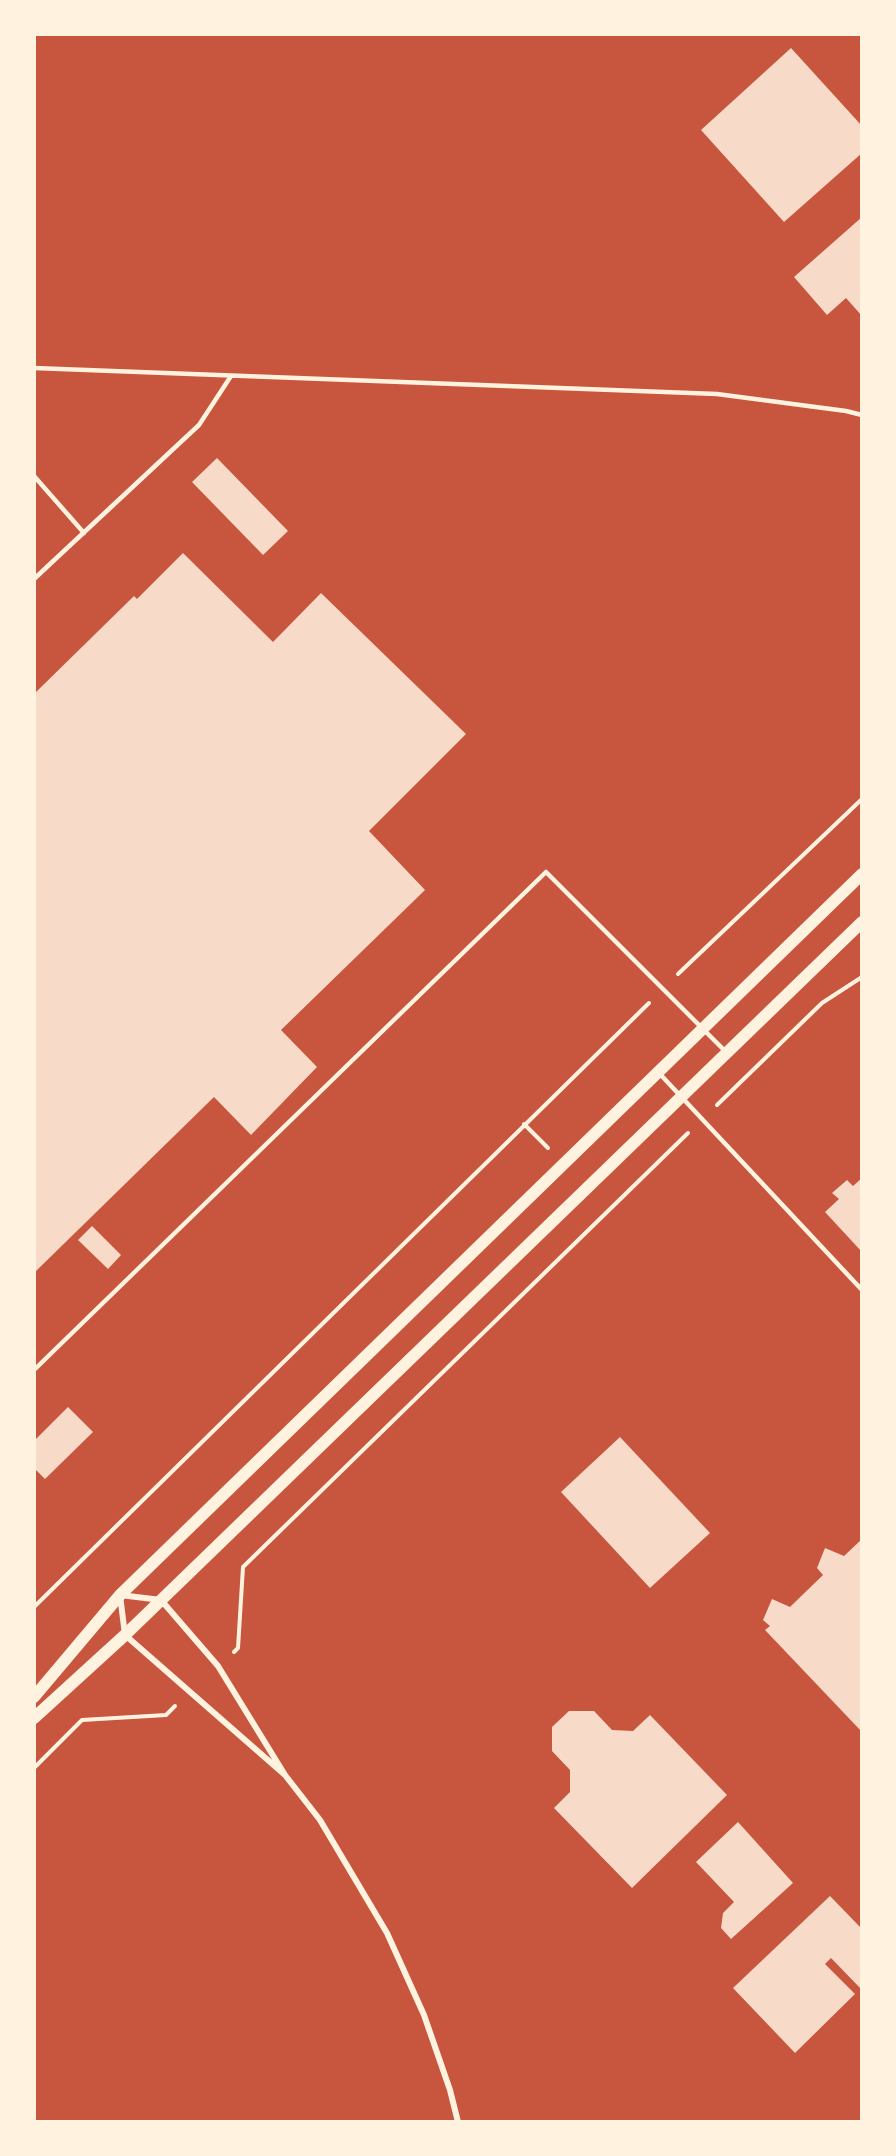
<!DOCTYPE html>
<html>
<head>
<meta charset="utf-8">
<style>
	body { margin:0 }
	#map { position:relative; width:896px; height:2156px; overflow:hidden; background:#c8553d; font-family:"Roboto Condensed",sans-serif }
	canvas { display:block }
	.frame { position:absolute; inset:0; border:36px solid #fff3e0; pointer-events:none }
</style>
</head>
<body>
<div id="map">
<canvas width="896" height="2156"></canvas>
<div class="frame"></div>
</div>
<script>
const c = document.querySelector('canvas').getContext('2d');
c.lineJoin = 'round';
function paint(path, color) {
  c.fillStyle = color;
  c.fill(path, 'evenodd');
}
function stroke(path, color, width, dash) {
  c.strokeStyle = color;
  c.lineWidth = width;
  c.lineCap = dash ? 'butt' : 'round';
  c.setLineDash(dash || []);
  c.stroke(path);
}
const building = new Path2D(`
	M791,48l71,78v27l-78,69 -83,-92z
	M862,217v99l-16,-18 -19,17 -33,-38z
	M217,458l71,73 -25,24 -71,-73z
	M183,553l90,89 48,-49 145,141 -97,97 56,59 -144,140 36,37 -66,68 -37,-38 -180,176v-579l100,-98 3,3z
	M862,1178v74l-37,-40 14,-13 -7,-6 15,-13 6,6z
	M92,1226l29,29 -13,14 -30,-29z
	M68,1407l25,25 -48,47 -11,-11v-27z
	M620,1437l90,96 -60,55 -89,-96z
	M862,1539v193l-97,-102 5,-4 -7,-6 9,-21 18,8 33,-32 -6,-7 8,-20 19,8z
	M569,1711h25l18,19 21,1 17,-16 77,80 -95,93 -78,-80 16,-16v-22l-18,-19v-24z
	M738,1822l55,61 -62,56 -10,-11 2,-15 11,-11 -38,-40z
	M830,1896l32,33v61l-31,-32 -6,6 30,30 -60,59 -62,-65z`);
const path = new Path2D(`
	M678,974l184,-175
	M717,1105l105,-102 40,-26
	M524,1124l24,24
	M34,1607l615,-604
	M234,1652l4,-4 5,-81 445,-434
	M34,1768l48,-48 84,-5 9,-9`);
const service = new Path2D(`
	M34,368l683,26 129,17 16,4
	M34,476l50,57
	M34,579l165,-154 32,-49
	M659,1073l203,217
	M34,1370l512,-498 180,180`);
const minor = new Path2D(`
	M285,1775l-160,-140 -5,-40 41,5 57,66 67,109 35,45 67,113 37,82 26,75 8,32`);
const secondary = new Path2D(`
	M34,1697l86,-102 742,-721
	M34,1718l91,-83 737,-713`);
paint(building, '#f7dbc8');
stroke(path, '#fff3e0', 4);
stroke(service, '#fff3e0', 4.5);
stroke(minor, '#fff3e0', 6);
stroke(secondary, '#fff3e0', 12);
</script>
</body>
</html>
